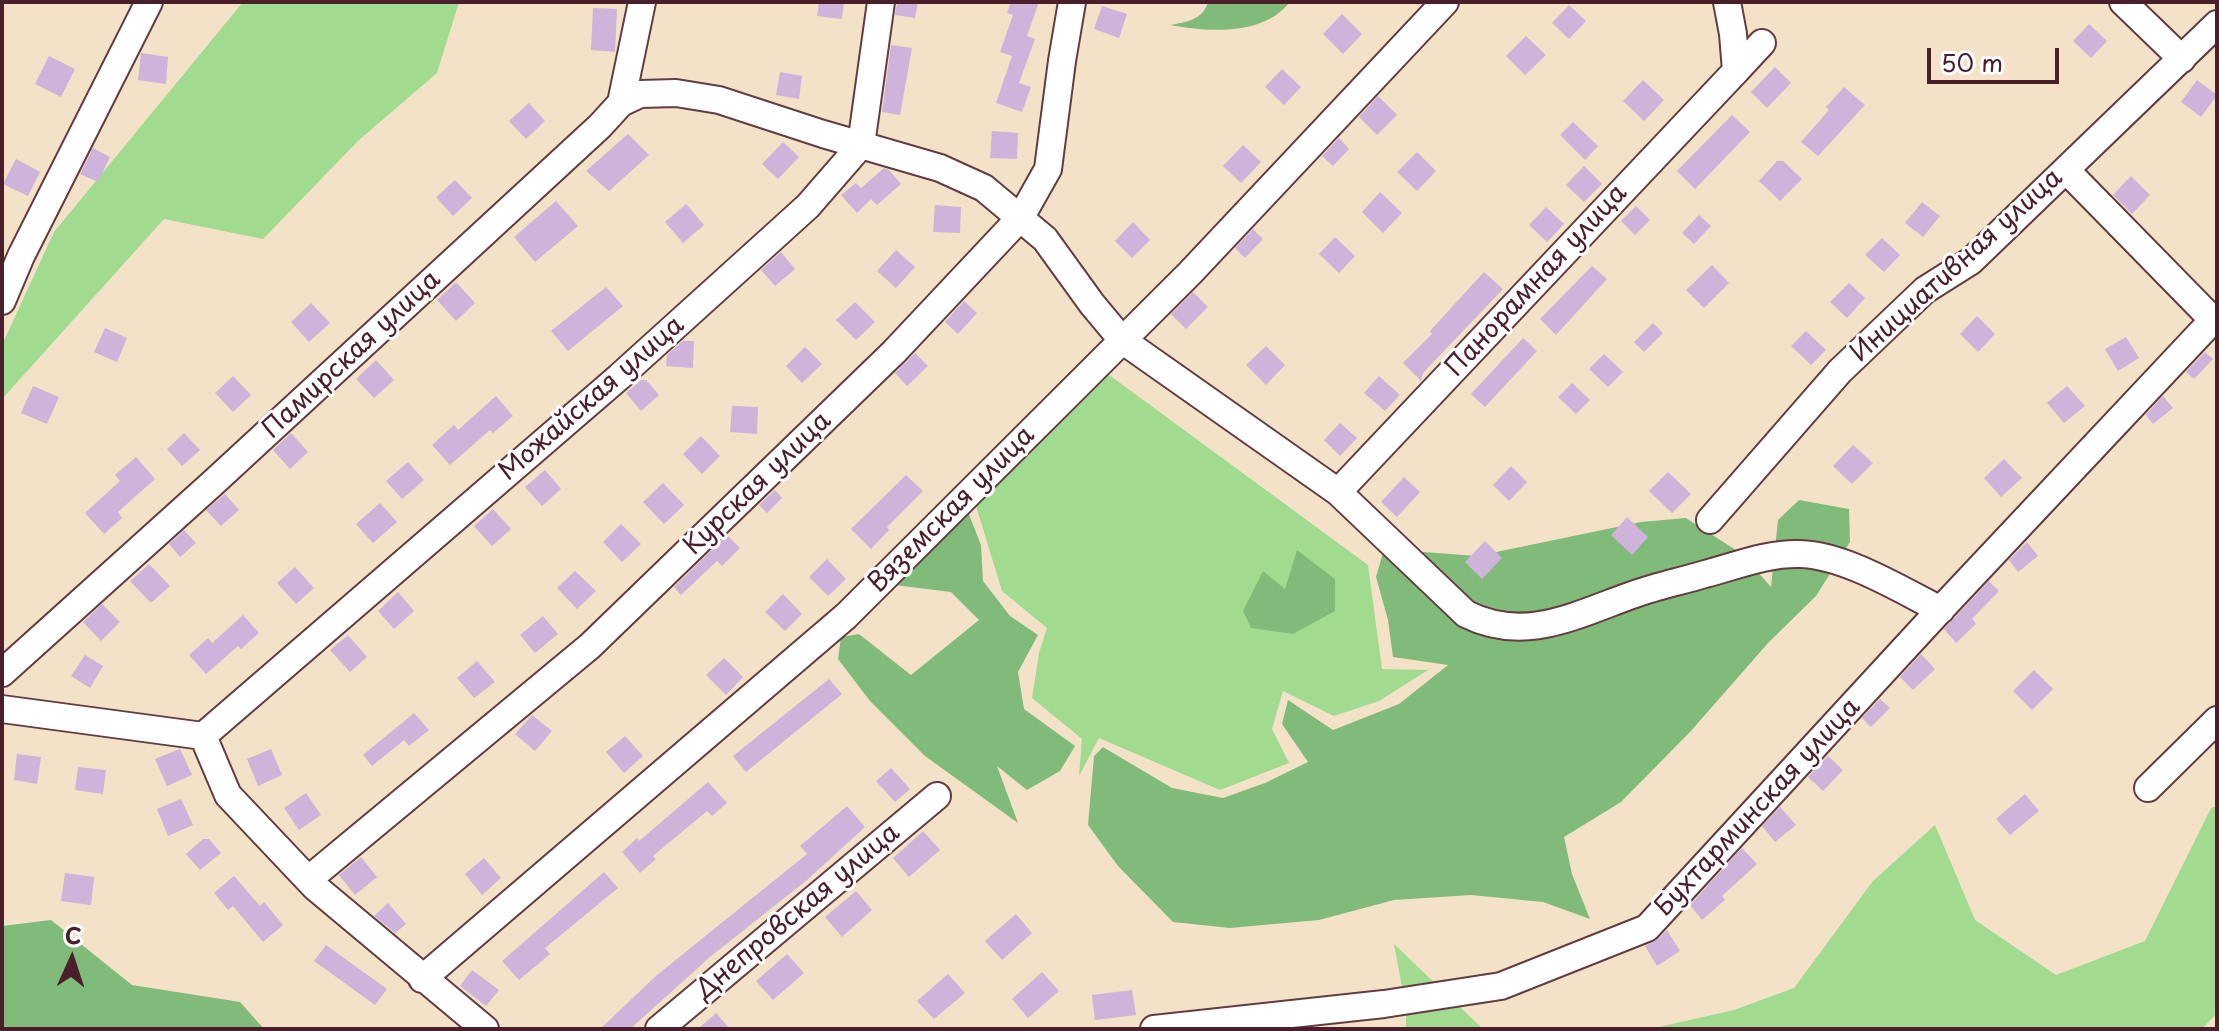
<!DOCTYPE html>
<html>
<head>
<meta charset="utf-8">
<style>
	body { margin:0 }
	#map { position:relative; width:2219px; height:1031px; overflow:hidden; background:#f3e2c7; font-family:"Playpen Sans",sans-serif }
	canvas { display:block }
	.frame { position:absolute; inset:0; border:4px solid #4a1f2b; pointer-events:none }
	.north { position:absolute; left:32px; top:919px; width:80px; height:80px; -webkit-text-stroke:6px #fff; paint-order:stroke; rotate:3deg; font-size:22px; font-weight:700; line-height:32px; text-align:center; color:#4a1f2b }
	.north::after { content:''; display:block; margin:auto; width:28px; height:36px; background:#4a1f2b; clip-path:polygon(50% 0,100% 100%,50% 72%,0 100%) }
	.scale { position:absolute; left:1927px; top:48px; width:132px; height:36px; box-sizing:border-box; border:4px solid #4a1f2b; border-top:0; padding-left:10px; font-size:24px; line-height:28px; white-space:nowrap; color:#4a1f2b; -webkit-text-stroke:6px #fff; paint-order:stroke }
</style>
</head>
<body>
<div id="map">
<canvas width="2219" height="1031"></canvas>
<div class="frame"></div>
<div class="north">С</div>
<div class="scale">50 m</div>
</div>
<script>
const c = document.querySelector('canvas').getContext('2d');
c.lineJoin = 'round';
function paint(path, color) {
  c.fillStyle = color;
  c.fill(path, 'evenodd');
}
function stroke(path, color, width, dash) {
  c.strokeStyle = color;
  c.lineWidth = width;
  c.lineCap = dash ? 'butt' : 'round';
  c.setLineDash(dash || []);
  c.stroke(path);
}
function write(font, color, halo, rows, align = 'center') {
  c.font = font + ' "Playpen Sans",sans-serif';
  c.lineWidth = 6;
  c.setLineDash([]);
  c.textBaseline = 'middle';
  c.strokeStyle = halo;
  c.fillStyle = color;
  for (const [text, x, y, turn = 0] of rows) {
    c.save();
    c.translate(x, y);
    c.rotate((+turn || 0) * Math.PI / 180);
    c.textAlign = isNaN(turn) ? turn : align;
    if (halo) c.strokeText(text, 0, 0);
    c.fillText(text, 0, 0);
    c.restore();
  }
}
const green = new Path2D(`
	M243,2h216l-22,71 -78,67 -96,99 -99,-20 -162,180v-54l52,-113z
	M1086,358l282,207 14,104 46,1 -49,31 -45,15 -51,-25 -11,38 17,34 -69,27 -121,-52 -20,38 3,-37 -50,-41 7,-45 8,-25 -45,-37 -30,-98 12,-18z
	M2217,806v207l-15,16h-552l84,-19 60,-22 79,-107 62,-56 40,95 81,55 89,-34 66,-133z
	M1394,944l89,85h-77v-21z`);
const forest = new Path2D(`
	M1208,2h82c-27,34 -81,30 -120,23 16,-3 33,-5 38,-23z
	M963,499l18,46 2,36 27,35 28,19 -20,37 6,37 51,37 -15,25 -33,19 -30,-24 21,57 -93,-67 -55,-55 -32,-42 3,-22 18,-3 52,41 68,-55 -28,-28 -73,-9z
	M1799,500l50,9 1,33 -34,54 -48,47 -78,89 -69,70 -57,35 8,37 18,45 -47,-17 -72,-7 -77,5 -75,20 -89,8 -57,-6 -55,-56 -30,-41 6,-69 9,-9 69,41 51,10 42,-15 43,-21 -26,-38 6,-24 45,30 66,-26 49,-39 -55,-8 -5,-37 -12,-43 8,-28 93,7 164,-34 45,-4 56,36 29,33 7,-67z
	M1297,550l38,29v32l-42,23 -42,-6 -8,-17 20,-40 22,18z
	M51,920l81,65 108,17 24,27h-262v-103z`);
const building = new Path2D(`
	M819,2h25l-2,17 -25,-3z
	M897,2h21l-3,16 -20,-3z
	M1011,2h28l-12,34 8,3 -16,44 12,4 -9,25 -26,-9 16,-47 -12,-4 13,-37 -6,-2z
	M1569,5l17,16 -17,18 -17,-16z
	M1102,6l25,8 -8,24 -25,-9z
	M593,8l24,1 -2,43 -24,-2z
	M1342,14l20,20 -19,20 -20,-20z
	M2089,24l18,17 -16,17 -18,-17z
	M1526,36l20,19 -21,20 -19,-19z
	M891,45l21,3 -12,67 -18,-3z
	M141,53l27,4 -2,27 -28,-4z
	M49,56l26,13 -14,28 -26,-13z
	M1775,67l16,16 -24,25 -16,-16z
	M1282,69l19,18 -17,18 -19,-18z
	M780,72l22,4 -3,23 -23,-4z
	M1643,80l21,20 -20,21 -21,-20z
	M2197,80l20,15 -16,22 -20,-15z
	M1844,87l21,18 -47,51 -17,-14 28,-32 -3,-3z
	M1378,96l19,19 -20,20 -18,-18z
	M529,103l16,18 -19,18 -17,-18z
	M1732,115l18,17 -55,57 -18,-18z
	M1573,122l25,24 -13,14 -25,-25z
	M992,131l26,2 -1,26 -27,-1z
	M628,134l21,21 -40,36 -23,-20z
	M1339,138l10,11 -16,17 -11,-10z
	M783,142l16,15 -21,22 -16,-15z
	M1243,145l18,17 -20,21 -18,-17z
	M93,148l17,9 -12,25 -18,-8z
	M1417,152l19,19 -19,20 -20,-19z
	M16,159l24,13 -12,24 -25,-12z
	M1777,161h6l19,18 -22,22 -21,-20z
	M1584,166l18,18 -18,18 -18,-17z
	M884,168l5,2 12,14 -24,21 -6,-6 -14,14 -16,-18 15,-12 5,5z
	M2131,176l19,19 -18,19 -19,-19z
	M455,180l17,18 -19,18 -17,-19z
	M1380,192l22,21 -19,20 -21,-21z
	M556,201l22,25 -43,36 -21,-25z
	M1922,202l18,14 -17,21 -18,-14z
	M686,204l18,21 -21,18 -18,-21z
	M935,205l26,2 -1,26 -27,-1z
	M1636,206l14,14 -15,15 -14,-14z
	M1546,207l18,17 -17,18 -18,-17z
	M1699,215l12,11 -17,18 -12,-11z
	M1133,222l17,18 -18,18 -17,-17z
	M1253,229l10,10 -18,19 -10,-10z
	M1335,237l20,19 -16,17 -20,-19z
	M1882,238l18,17 -16,17 -19,-17z
	M896,250l19,17 -19,21 -19,-17z
	M781,252l14,17 -20,17 -14,-16z
	M1712,265l17,18 -25,25 -18,-18z
	M1592,266l15,13 -51,56 -16,-16z
	M1484,272l19,17 -80,84 -2,8 -18,-18 29,-29 -2,-3z
	M456,282l19,21 -19,18 -19,-21z
	M1849,283l16,15 -18,20 -17,-16z
	M606,287l17,19 -55,45 -17,-20z
	M1193,292l15,15 -22,22 -15,-15z
	M964,301l13,12 -19,21 -13,-12z
	M855,302l20,20 -19,18 -20,-20z
	M311,303l19,20 -21,19 -18,-20z
	M1977,316l18,18 -17,18 -18,-18z
	M1653,323l10,10 -19,19 -10,-10z
	M105,328l22,10 -10,24 -23,-10z
	M1806,331l20,19 -15,15 -20,-19z
	M2126,337l13,21 -21,13 -13,-22z
	M1523,338l14,13 -52,56 -14,-13z
	M683,341h11l-1,27 -27,-2 1,-11z
	M1266,346l19,19 -19,20 -20,-20z
	M805,347l17,17 -20,19 -16,-17z
	M2205,352l8,7 -19,20 -8,-7z
	M915,353l13,13 -21,20 -12,-13z
	M1604,354l19,18 -15,15 -19,-18z
	M376,360l18,20 -20,18 -18,-19z
	M233,376l18,19 -18,17 -18,-19z
	M1379,376l21,19 -15,16 -21,-18z
	M641,380h5l13,15 -18,16 -15,-18z
	M1572,383l18,17 -14,14 -18,-17z
	M33,386l26,11 -12,27 -26,-11z
	M2067,386l18,20 -21,17 -17,-20z
	M496,396l17,20 -20,17 -3,-3 -40,35 -18,-20 22,-20 4,5z
	M2163,396l10,12 -20,16 -7,-9z
	M732,406l26,1 -1,27 -27,-2z
	M1340,423l17,15 -17,18 -16,-16z
	M184,433l16,17 -18,16 -15,-17z
	M291,433l17,19 -18,17 -17,-19z
	M701,436l19,20 -18,18 -19,-20z
	M1853,445l20,18 -21,21 -19,-18z
	M136,457l19,22 -37,33 4,6 -18,16 -19,-21 35,-32 -5,-6z
	M2004,459l18,19 -21,19 -17,-19z
	M408,462l16,18 -22,19 -16,-18z
	M1511,466l16,16 -18,19 -16,-16z
	M545,470l16,19 -19,17 -17,-19z
	M1668,472l23,22 -19,19 -23,-22z
	M906,475l17,16 -36,36 2,3 -18,19 -20,-20z
	M1404,477l16,15 -23,25 -16,-15z
	M663,483l21,22 -20,19 -21,-22z
	M775,490l7,8 -15,15 -8,-8z
	M225,494l14,16 -18,16 -15,-16z
	M380,503l17,19 -24,21 -17,-19z
	M493,509l18,20 -19,17 -18,-20z
	M1627,517l21,20 -16,18 -21,-20z
	M621,524l20,20 -19,18 -19,-20z
	M184,530l12,13 -16,14 -11,-13z
	M727,535l13,13 -18,18 -5,-5 -36,34 -7,-8z
	M1485,541l17,17 -20,21 -17,-17z
	M2027,542l11,14 -20,16 -9,-12z
	M827,559l19,20 -18,17 -19,-19z
	M149,564l21,22 -19,17 -21,-22z
	M295,567l19,21 -18,16 -19,-21z
	M575,571l21,20 -19,18 -20,-21z
	M1989,581l10,10 -27,28 4,5 -20,19 -12,-14z
	M398,592l16,19 -20,18 -16,-18z
	M783,594l19,20 -17,17 -20,-19z
	M102,604l18,18 -19,19 -18,-19z
	M243,615l16,18 -18,16 -3,-3 -32,28 -17,-19 19,-17 4,5z
	M543,616l15,18 -23,19 -15,-18z
	M348,635l19,22 -17,15 -20,-22z
	M1921,654l14,15 -22,21 -13,-13z
	M85,655l18,11 -13,22 -19,-12z
	M724,658l19,19 -17,18 -20,-20z
	M477,661l18,21 -21,16 -17,-20z
	M2034,670l19,19 -21,21 -19,-19z
	M829,679l13,15 -96,78 -13,-16z
	M1880,699l10,9 -19,19 -9,-9z
	M414,713l15,17 -20,16 -5,-6 -32,26 -9,-11z
	M532,715l20,16 -17,20 -20,-17z
	M625,736l18,20 -19,17 -18,-21z
	M180,749l12,26 -25,11 -12,-27z
	M271,749l11,26 -24,11 -11,-27z
	M17,754l24,3 -4,27 -23,-4z
	M1828,756l15,14 -20,21 -15,-14z
	M78,767l28,3 -3,24 -28,-4z
	M891,768l19,21 -15,13 -19,-21z
	M708,782l19,21 -15,13 -5,-5 -54,45 3,3 -16,14 -18,-21 15,-14 2,3z
	M306,793l15,22 -22,15 -15,-22z
	M2025,794l14,17 -29,24 -14,-16z
	M181,799l12,26 -25,11 -11,-27z
	M847,806l18,21 -58,53 -97,77 -80,72h-30l57,-54 150,-121 -7,-8z
	M1780,807l16,18 -21,17 -13,-16z
	M923,831l17,19 -31,27 -16,-19z
	M203,839h6l12,14 -21,17 -14,-16z
	M1742,848l15,16 -35,32 3,4 -23,20 -12,-15z
	M361,857l16,20 -22,18 -16,-20z
	M484,858l17,20 -19,17 -17,-21z
	M604,872l14,16 -73,60 5,6 -31,26 -17,-19z
	M65,873l29,4 -3,28 -30,-4z
	M234,876l26,30 4,-4 19,23 -20,17 -30,-36 -5,4 -14,-17z
	M856,891l16,19 -30,27 -17,-20z
	M388,903l18,21 -11,9 -21,-17z
	M1016,914l16,19 -30,27 -17,-19z
	M1667,930l13,21 -23,15 -12,-20 13,-7z
	M326,945l61,44 -12,16 -61,-44z
	M787,954l17,19 -31,27 -17,-19z
	M472,970l27,20 -13,16 -26,-20z
	M1042,972l17,19 -31,27 -16,-19z
	M948,974l17,19 -31,26 -17,-18z
	M1132,990l4,25 -41,5 -3,-25z
	M716,1013l14,16h-32z`);
const minor = new Path2D(`
	M2123,2l59,57
	M1736,71l26,-28
	M621,103l19,-9 36,-1 43,7 104,34 117,34 44,20 61,51 47,65 30,36 216,152 128,122c60,30 111,0 169,-20 22,-8 47,-13 70,-20 31,-8 62,-21 95,-20 45,1 101,36 141,56
	M2,301l19,-45 128,-254
	M1338,492l398,-421 -3,-37 -6,-32
	M1710,520l130,-149 85,-81 46,-29 246,-237
	M2,673l212,-191 386,-356 21,-23 21,-101
	M2,709l201,27
	M203,736l416,-359 189,-171 53,-61 20,-143
	M203,736l25,59 87,92 170,142
	M2148,788l69,-68
	M309,879l281,-233 304,-294 127,-135 27,-48 14,-108 10,-59
	M422,979l424,-363 344,-343 255,-271
	M659,1029l278,-233
	M1154,1029l230,-25 117,-18 146,-58 281,-305 285,-303 -147,-150`);
const streetNames = [
	["Инициативная улица",1957,266,-42],
	["Панорамная улица",1537,281,-47],
	["Памирская улица",352,355,-43],
	["Можайская улица",592,399,-41],
	["Курская улица",758,484,-44],
	["Вяземская улица",952,510,-45],
	["Бухтарминская улица",1758,808,-47],
	["Днепровская улица",798,912,-40]
];
paint(green, '#a0db8f');
paint(forest, '#80bb7a');
paint(building, '#ceb3da');
stroke(minor, '#633c42', 30);
stroke(minor, '#fff', 26);
write('26px', '#4a1f2b', '#fff', streetNames);
</script>
</body>
</html>
